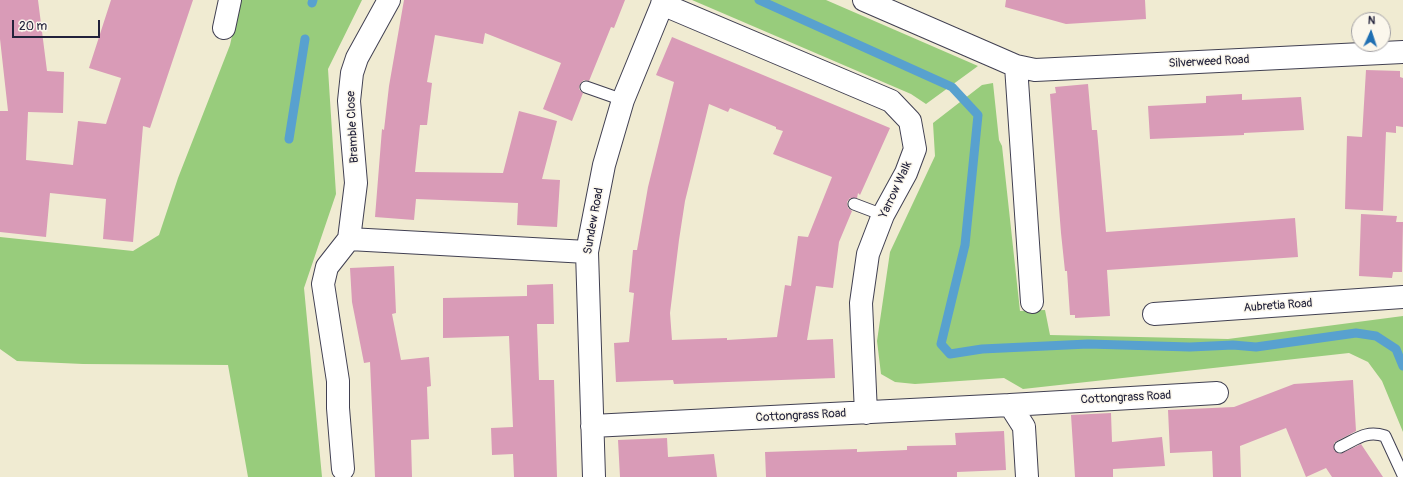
<!DOCTYPE html>
<html>
<head>
<meta charset="utf-8">
<style>
	body { margin:0 }
	#map { position:relative; width:1403px; height:477px; overflow:hidden; background:#f0ebd2; font-family:Pangolin,sans-serif }
	canvas { display:block }
	.north { position:absolute; left:1351px; top:12px; width:40px; height:40px; box-sizing:border-box; background:#fbf7ec; border:1px solid #a4a2a5; border-radius:50%; rotate:3deg; font-size:11px; font-weight:700; line-height:16px; text-align:center; color:#22223b }
	.north::after { content:''; display:block; margin:auto; width:14px; height:18px; background:#1f6fb2; clip-path:polygon(50% 0,100% 100%,50% 72%,0 100%) }
	.scale { position:absolute; left:12px; top:20px; width:88px; height:18px; box-sizing:border-box; border:2px solid #22223b; border-top:0; padding-left:5px; font-size:12px; line-height:14px; white-space:nowrap; color:#22223b; -webkit-text-stroke:3px #fbf7ec; paint-order:stroke }
</style>
</head>
<body>
<div id="map">
<canvas width="1403" height="477"></canvas>
<div class="north">N</div>
<div class="scale">20 m</div>
</div>
<script>
const c = document.querySelector('canvas').getContext('2d');
c.lineJoin = 'round';
function paint(path, color) {
  c.fillStyle = color;
  c.fill(path, 'evenodd');
}
function stroke(path, color, width, dash) {
  c.strokeStyle = color;
  c.lineWidth = width;
  c.lineCap = dash ? 'butt' : 'round';
  c.setLineDash(dash || []);
  c.stroke(path);
}
function write(font, color, halo, rows, align = 'center') {
  c.font = font + ' Pangolin,sans-serif';
  c.lineWidth = 3;
  c.setLineDash([]);
  c.textBaseline = 'middle';
  c.strokeStyle = halo;
  c.fillStyle = color;
  for (const [text, x, y, turn = 0] of rows) {
    c.save();
    c.translate(x, y);
    c.rotate((+turn || 0) * Math.PI / 180);
    c.textAlign = isNaN(turn) ? turn : align;
    if (halo) c.strokeText(text, 0, 0);
    c.fillText(text, 0, 0);
    c.restore();
  }
}
const green = new Path2D(`
	M240,0h122l-34,69 8,125 -32,94 18,189h-74l-20,-112 -145,-1 -66,-3 -17,-12v-112l133,14 26,-16 19,-57 52,-133z
	M692,0h134l152,66 -52,38 -15,-10z
	M993,83l6,57 3,6 18,165 25,-1 5,25 178,4 175,-23v116l-21,-51 -14,-19 -19,-9 -326,36 -19,-11 -89,6 -20,-2 -14,-8 -4,-33 13,-89 45,-96 -2,-33 49,-38z`);
const stream = new Path2D(`
	M759,0l193,87 26,28 -13,130 -24,99 9,10 32,-5 106,-5 102,3 43,-2 23,2 100,-14 20,3 20,13 7,17
	M312,3l1,-3
	M289,139l16,-100`);
const building = new Path2D(`
	M0,0h38l9,71 17,1 -1,41 -35,-1 -2,48 47,5 5,-44 28,3 15,-46 -32,-10 22,-68h82l-43,128 -7,-2 -10,116 -30,-3 3,-40 -56,-6 -4,44 -46,-5v-121h8l-8,-72z
	M404,0h221l-11,28 -3,-1 -22,54 -5,-1 -4,4 -1,5 4,4 -11,28 -29,-12 18,-46 -76,-30 -2,11 -48,-9 -8,47 5,1 -5,42h-7l-5,47 88,1 16,-62 38,10 -15,58 18,1 -3,47 -40,-2 1,-22 -102,-4 -2,21 -39,-3 7,-88 2,1 5,-44z
	M1006,0h139l1,19 -80,5 -61,-17z
	M672,37l218,91 -30,67 -2,-2 -1,5h-7l-3,4 1,6 4,3 -13,31 -6,46 -17,-2 -9,54 26,-1 2,39 -161,6 -1,-4 -57,2 -2,-39 15,-1 5,-49 -5,-1 4,-42h4l11,-63 26,-105 -18,-7zM709,104l19,8 2,-4 46,19v2l7,2 -10,23 59,23 -24,60 -10,-1 -7,50 -6,-1 -8,52 -50,3v-2l-55,2 -2,-27 9,-73 6,-39z
	M1366,70l34,1v6l3,1v49l-7,-1v7l-10,-1 -3,79 -38,-2 2,-73 15,1z
	M1088,84l4,46h5l9,102 189,-14 3,39 -191,13 3,46 -35,2v-3h-5l-3,-44h-2l-4,-38 -11,-139 6,-1 -1,-6z
	M1242,94v6l59,-3 3,33 -60,3v2l-94,4 -2,-33 58,-3v-7z
	M1361,214l36,2 -1,6h7l-1,50h-9l-1,6 -33,-2z
	M394,266l2,47 -4,1 9,46 28,-3 2,29 -4,1 2,52 -18,1 1,37h-37l-5,-115 -6,1 -12,-61 -2,-34z
	M553,284l1,40h-17l2,56h15l3,97h-43l-1,-23 -21,1 -1,-27 22,-1 -4,-91 -66,2v-40l84,-2v-11z
	M1353,380l3,51 -19,10 -3,2v7l6,4 21,-10 22,33h-51l-6,-9 -20,9 -20,-49 -46,18 1,31h-28l-1,-26 -42,2 -2,-43 66,-3 60,-23z
	M1111,413l1,29 50,-5 3,29 -52,3v8h-38l-4,-62z
	M1004,431l2,39 -49,2v5h-191l-1,-25 92,-3v3l50,-2v-4l49,-1 -1,-12z
	M667,438l1,19 46,-3 3,23h-97l-2,-37z`);
const service = new Path2D(`
	M586,87l37,13
	M854,204l29,11
	M1340,447c17,-8 26,-17 45,-11l18,39`);
const minor = new Path2D(`
	M389,0l-32,58 -5,15 -3,28 7,82 -7,56 238,13
	M864,0l136,59 16,7 19,4 368,-18
	M662,4l229,97 19,20 5,28 -9,24 -23,42 -15,39 -7,49 5,110
	M224,28l6,-28
	M1016,66l16,236
	M1154,314l249,-17
	M1010,405l207,-12
	M592,426l418,-21 14,22 3,50
	M343,469l-5,-61v-27l-15,-97 4,-17 22,-28
	M594,477l-7,-225 17,-87 19,-65 41,-100`);
const streetNames = [
	["Silverweed Road",1209,62,-3],
	["Bramble Close",353,127,-93],
	["Yarrow Walk",896,190,-65],
	["Sundew Road",594,221,-80],
	["Aubretia Road",1278,306,-4],
	["Cottongrass Road",1126,398,-3],
	["Cottongrass Road",801,416,-3]
];
paint(green, '#98cc7c');
stroke(stream, '#58a1cf', 9);
paint(building, '#d99bb7');
stroke(service, '#414052', 13);
stroke(minor, '#414052', 24);
stroke(service, '#fff', 11);
stroke(minor, '#fff', 22);
write('12px', '#22223b', '#fbf7ec', streetNames);
</script>
</body>
</html>
